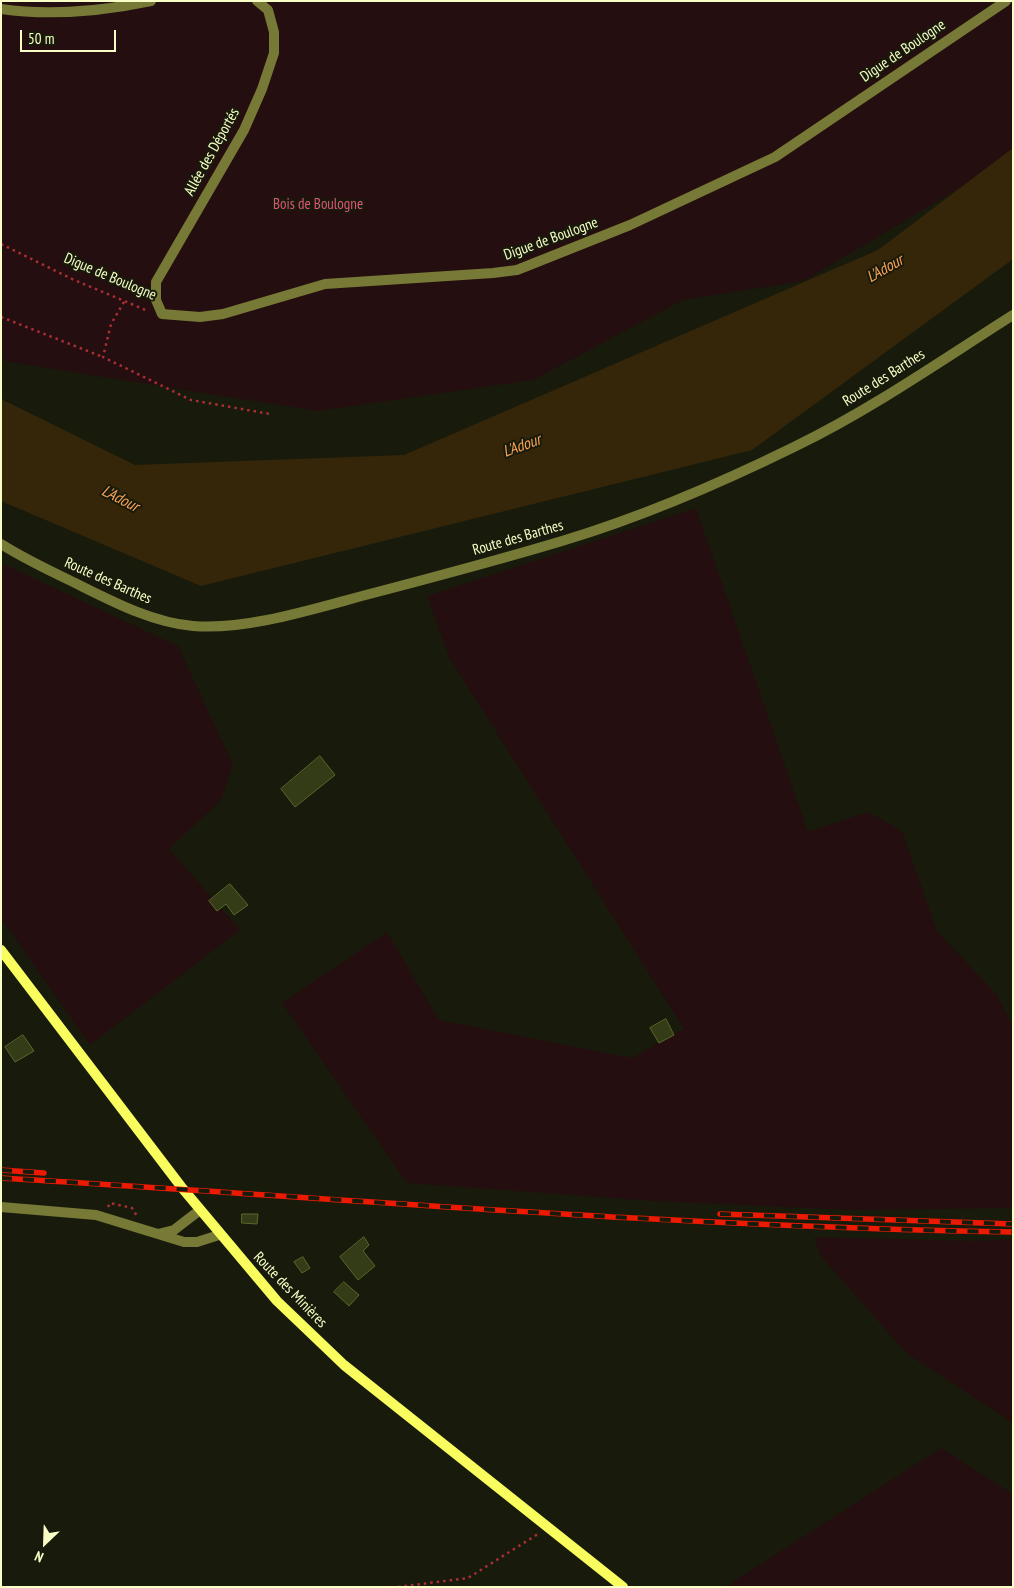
<!DOCTYPE html>
<html>
<head>
<meta charset="utf-8">
<style>
	body { margin:0 }
	#map { position:relative; width:1014px; height:1588px; overflow:hidden; background:#181b0b; font-family:"PT Sans Narrow",sans-serif }
	canvas { display:block }
	.frame { position:absolute; inset:0; border:2px solid #f8fec6; pointer-events:none }
	.north { position:absolute; left:20px; top:1518px; width:50px; height:50px; -webkit-text-stroke:4px #181b0b; paint-order:stroke; rotate:204deg; font-size:14px; font-weight:700; line-height:20px; text-align:center; color:#f8fec6 }
	.north::after { content:''; display:block; margin:auto; width:18px; height:22px; background:#f8fec6; clip-path:polygon(50% 0,100% 100%,50% 72%,0 100%) }
	.scale { position:absolute; left:20px; top:30px; width:96px; height:22px; box-sizing:border-box; border:2px solid #f8fec6; border-top:0; padding-left:6px; font-size:15px; line-height:18px; white-space:nowrap; color:#f8fec6; -webkit-text-stroke:4px #181b0b; paint-order:stroke }
</style>
</head>
<body>
<div id="map">
<canvas width="1014" height="1588"></canvas>
<div class="frame"></div>
<div class="north">N</div>
<div class="scale">50 m</div>
</div>
<script>
const c = document.querySelector('canvas').getContext('2d');
c.lineJoin = 'round';
function paint(path, color) {
  c.fillStyle = color;
  c.fill(path, 'evenodd');
}
function stroke(path, color, width, dash) {
  c.strokeStyle = color;
  c.lineWidth = width;
  c.lineCap = dash ? 'butt' : 'round';
  c.setLineDash(dash || []);
  c.stroke(path);
}
function write(font, color, halo, rows, align = 'center') {
  c.font = font + ' "PT Sans Narrow",sans-serif';
  c.lineWidth = 4;
  c.setLineDash([]);
  c.textBaseline = 'middle';
  c.strokeStyle = halo;
  c.fillStyle = color;
  for (const [text, x, y, turn = 0] of rows) {
    c.save();
    c.translate(x, y);
    c.rotate((+turn || 0) * Math.PI / 180);
    c.textAlign = isNaN(turn) ? turn : align;
    if (halo) c.strokeText(text, 0, 0);
    c.fillText(text, 0, 0);
    c.restore();
  }
}
const green = new Path2D(`
	M1,1h1012v155l-209,125 -121,19 -150,80 -216,31 -308,-49 -8,-5z
	M696,508l112,324 60,-20 34,19 35,100 60,64 16,31v182l-161,2 -198,-9 -247,-18 -125,-180 105,-71 52,88 193,38 52,-29 -234,-370 -23,-63z
	M1,563l177,83 55,119 -12,35 -52,49 71,81 -150,115 -89,-127z
	M814,1237l162,4 37,-2v184l-107,-70 -85,-97z
	M941,1448l72,46v93h-288z`);
const water = new Path2D(`
	M1013,148v111l-261,191 -551,136 -200,-85v-102l134,66 269,-10 474,-205z`);
const building = new Path2D(`
	M320,756l15,19 -40,32 -14,-18z
	M230,884l18,21 -14,10 -8,-11 -9,7 -8,-10z
	M666,1019l8,16 -15,8 -9,-15z
	M23,1035l11,16 -19,11 -10,-15z
	M242,1214h16l-1,10 -15,-1z
	M364,1237l5,8 -6,6 12,15 -17,14 -18,-23z
	M303,1257l7,11 -8,5 -8,-11z
	M344,1282l15,13 -10,11 -15,-14z`);
const path = new Path2D(`
	M1,244l71,35 76,32
	M124,302l-13,22 -8,33 88,43 79,14
	M1,317l102,40
	M108,1207l2,-4 22,5 5,8
	M398,1587l70,-9 70,-44`);
const minor = new Path2D(`
	M257,1l11,9 6,22v21l-12,36 -18,41 -88,152v18l6,14 38,3 23,-3 102,-30 168,-11 24,-3 113,-45 145,-68 231,-156
	M1,9c49,7 102,2 150,-8`);
const tertiary = new Path2D(`
	M1,544c22,14 45,25 68,36 39,19 80,42 124,46 57,5 132,-21 188,-35 61,-16 121,-32 181,-50 80,-24 159,-58 234,-95 76,-37 146,-86 217,-131
	M1,1207l95,8 88,27h13l22,-7
	M158,1234l16,-4 26,-20`);
const secondary = new Path2D(`
	M1,950l182,239 94,112 67,64 279,222`);
const rail = new Path2D(`
	M1,1170l43,3
	M1,1178c337,20 674,49 1012,54
	M720,1214l293,10`);
const streetNames = [
	["Digue de Boulogne",903,51,-34],
	["Allée des Déportés",212,152,-61],
	["Digue de Boulogne",551,239,-20],
	["Digue de Boulogne",110,277,23],
	["Route des Barthes",884,378,-32],
	["Route des Barthes",518,538,-16],
	["Route des Barthes",108,581,24],
	["Route des Minières",290,1290,46]
];
const parkNames = [
	["Bois de Boulogne",318,205]
];
const waterNames = [
	["L'Adour",885,269,-30],
	["L'Adour",522,446,-20],
	["L'Adour",120,499,27]
];
paint(green, '#250e0f');
paint(water, '#362609');
paint(building, '#343b17');
stroke(building, '#5b672a', 1);
stroke(path, '#aa2e35', 2.5, [2.5, 4]);
stroke(minor, '#777936', 10);
stroke(tertiary, '#777936', 10);
stroke(secondary, '#f9fd5e', 10);
stroke(rail, '#ec1a03', 5.5);
stroke(rail, '#181b0b', 4, [11]);
write('15px', '#f8fec6', '#181b0b', streetNames);
write('15px', '#dc5476', '#181b0b', parkNames);
write('italic 16px', '#fda355', '#181b0b', waterNames);
</script>
</body>
</html>
